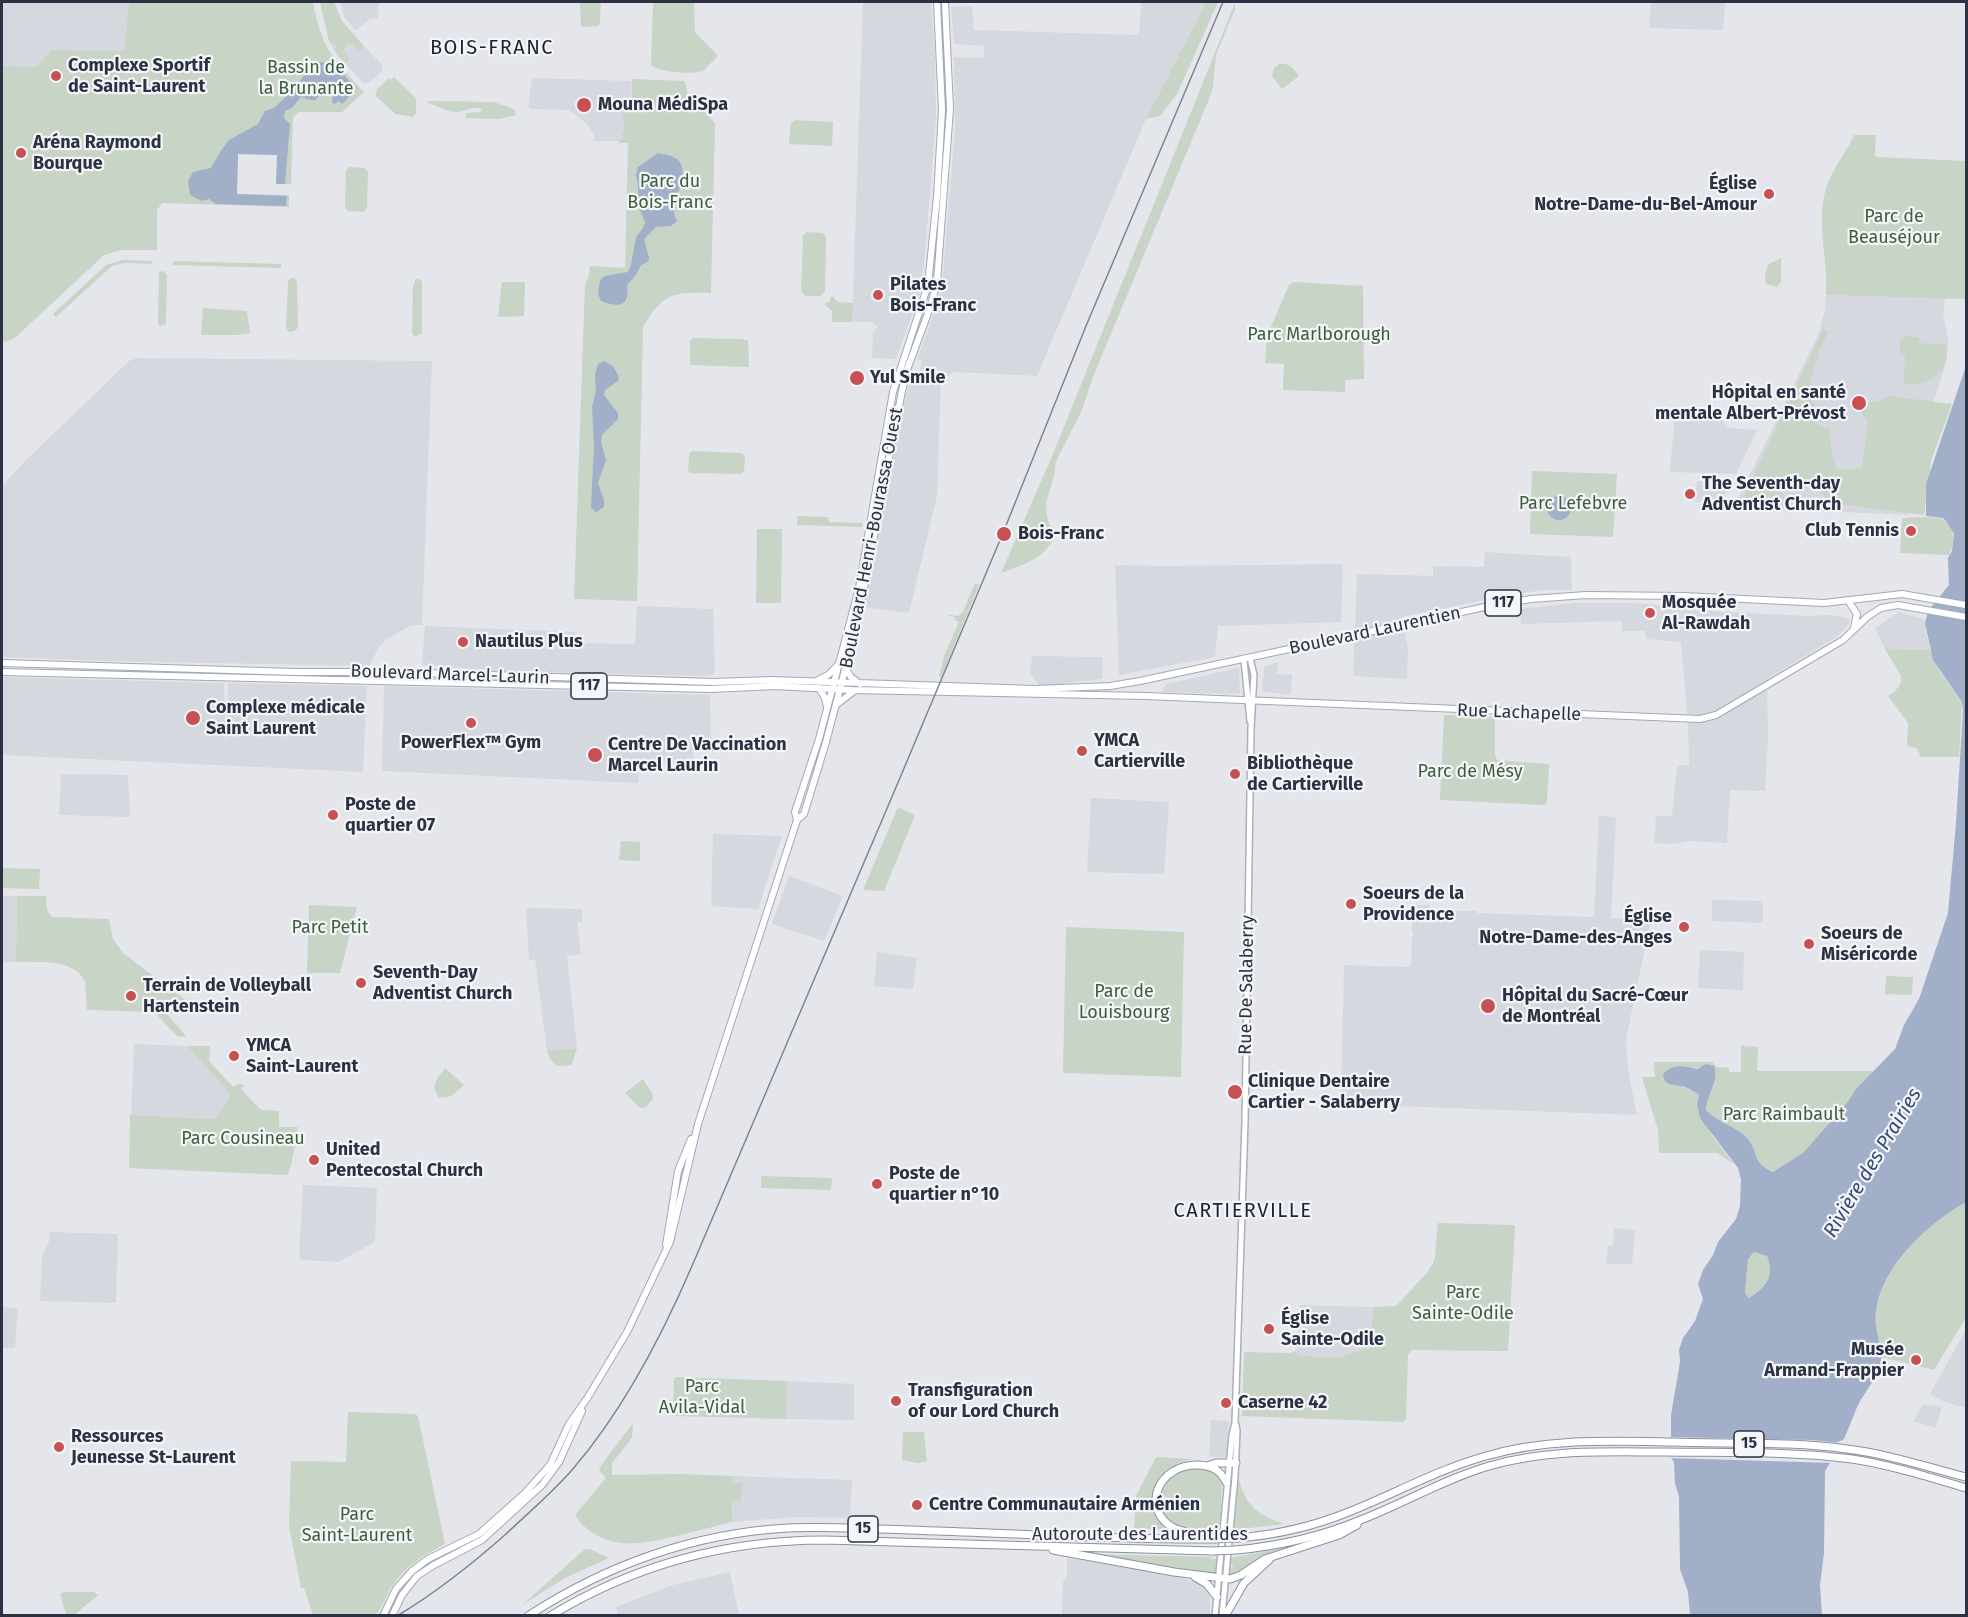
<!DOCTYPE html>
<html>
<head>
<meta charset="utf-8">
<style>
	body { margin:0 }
	#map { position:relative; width:1968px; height:1617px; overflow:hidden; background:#e4e6eb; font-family:"Fira Sans",sans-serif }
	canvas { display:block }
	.frame { position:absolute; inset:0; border:3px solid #2c3143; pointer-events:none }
</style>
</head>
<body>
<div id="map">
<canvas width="1968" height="1617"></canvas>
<div class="frame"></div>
</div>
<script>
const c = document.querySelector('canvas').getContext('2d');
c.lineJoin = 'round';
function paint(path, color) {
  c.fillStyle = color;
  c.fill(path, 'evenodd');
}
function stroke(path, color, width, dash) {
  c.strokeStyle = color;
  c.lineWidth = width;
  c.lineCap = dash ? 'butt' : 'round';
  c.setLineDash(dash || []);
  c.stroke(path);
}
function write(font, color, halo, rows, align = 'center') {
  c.font = font + ' "Fira Sans",sans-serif';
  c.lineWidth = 4.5;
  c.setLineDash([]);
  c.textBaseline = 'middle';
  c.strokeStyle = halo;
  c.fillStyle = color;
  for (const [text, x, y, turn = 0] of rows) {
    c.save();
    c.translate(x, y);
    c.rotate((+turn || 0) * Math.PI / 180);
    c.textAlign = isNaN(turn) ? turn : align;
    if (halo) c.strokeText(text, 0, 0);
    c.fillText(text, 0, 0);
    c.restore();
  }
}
const built = new Path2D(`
	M2,2h127l-5,49 -73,-1 -13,17 -36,-1z
	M340,2h39l-1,16 -8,1 -14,12 -11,-13z
	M863,2h68l4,49 1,68 -11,134 -5,40 -24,66 -24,-1 1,-26 5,-5 -6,-5h-20z
	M1141,2h65l-60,117 -109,257 -83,-4 -13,8 -4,116 -28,117 -44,-6 40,-208 7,-26 7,1 3,-14 -5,-1 20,-53 5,-21 13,-154 -1,-74 29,1 2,-12 -31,-2 -3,-37 21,-1 2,24 165,5z
	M1651,2h74l-2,28 -74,-2z
	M347,28l35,37 1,5 -14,13h-6l-26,-28 -7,-12z
	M532,78l99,3 -5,60h-33l2,-5 -8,-12 -18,-14 -38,-1 -3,-2z
	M1826,295l119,3 -2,16 5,25 -1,21 -34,106 -4,49 -175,-8 85,-174 6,-24z
	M137,358l295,3 -10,264h-11l-25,15 -7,7 -10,19 -264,-5 -103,-4v-171l22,-24 105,-101z
	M1675,412l48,4v5l6,7 28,2 -21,44 -66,-2z
	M1697,481l34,2 -10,19h-26z
	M1485,552l86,5 1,33h-30l-42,7 -98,20 6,31 -1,31 -54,-3 4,-102 76,2v-10l51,1z
	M1343,564l-2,58 -123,4 -3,31 -96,18 -4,-110 49,1z
	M1574,603h54l64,4 32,5 84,4 24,-1 18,4 -1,5 -11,12 -71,43 1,60 -3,52 -35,-1 -3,53 -38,-2 -15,3 -20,-1 2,-27h16l5,-51h12l-1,-40 -7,-83 -35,-3 -1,-8h-23v-10l-101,3 -1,-15z
	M637,606l76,3 2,60 -1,5 -5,2 -217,-5 -70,-6 3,-39 150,6 1,11 59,1z
	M1899,612l25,7 6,31 -45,-1 -10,-21z
	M1032,656l71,1 -1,22 -62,7 -10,-12z
	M1278,662l-1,12 15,1 -1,20 -29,-4 2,-24z
	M1239,668l1,26 -78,-2 4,-8z
	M2,677l222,6 2,65 2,-65 139,3 -4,86 -361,-17z
	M384,686l326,9 1,50 -17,-1 -1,19 -54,-2 -1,22 -256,-12z
	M61,774l67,1 2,42 -71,-2z
	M1091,798l78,4 -5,72 -77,-2z
	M1599,816l16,1 1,3 -5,98 40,2 -25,119 2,31 9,45 -296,-11 3,-139 67,2 1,-31 2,-1 -2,-3v-27h18v6h46l1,2 117,4z
	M713,834l69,2 -24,73 -47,-3z
	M789,876l54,20 -19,45 -52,-17z
	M2,896h15l-1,66h-14z
	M1712,900l51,1v22l-51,-2z
	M526,908l56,1v13h-5l4,32 -14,2 10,92 -30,3 -12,-91h-6z
	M1700,950l44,2 -1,38 -45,-2z
	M877,952l40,6 -4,31 -39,-3z
	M134,1044l53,2 42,46 -1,8 -13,19 -84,-4z
	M303,1185l74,3 -2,54 -37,20 -37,-2 -2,-5z
	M1614,1228l21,2 -3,34h-26l2,-18h5z
	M50,1232l68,2 -2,69 -76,-2 2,-46 7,-13z
	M1300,1305l73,2 -2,40 -30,10 -41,-1 -5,-5 3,-5z
	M2,1307l16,1 -3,40h-13z
	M1966,1329v79l-21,-6 -15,-8z
	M787,1381l67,3v36l-68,-1z
	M1923,1404l19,3 -6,21 -23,-7z
	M1211,1420l18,1 -3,36h-17z
	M733,1476l119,4 -2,38 -53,-1 -65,5z
	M1067,1558l100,16 29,8 11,5 3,9v19l-148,1 1,-34 4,-6z
	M730,1572l9,43h-121l-2,-8 57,-22z`);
const green = new Path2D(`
	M129,2h184c8,46 20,57 51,90l-22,20h-43l-6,5 -2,67h-15l2,-29 -40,-1 -1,40 52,1v12l-127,-4 -5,7v40h-36l-17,5 -87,81 -6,4 -9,2v-276l35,1 14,-17 73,1z
	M320,2h14l8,19 22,25 -5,5 -8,-8 -4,1 -4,7 6,6v3l-3,4 -13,-15 4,-1 -4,-6 -3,1 -1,-2z
	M580,2h21l-1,21 -2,3 -14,1 -3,-2z
	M653,2h41l1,30 23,24 -15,15c-10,4 -45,1 -52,-6z
	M1206,2h12l-41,92 -17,22 -14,3z
	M1235,3v6l-19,46 -3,33 -6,16 -112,268 -14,40 -25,49 -2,15 -8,27 1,14 7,20c-9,22 -32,28 -53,36l52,-119z
	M1279,64c10,-1 14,4 20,12l-17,13 -10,-13 2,-8z
	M394,77l22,21v15l-3,4 -18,-3 -20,-19 2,-3 -1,-2 13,-12 2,2z
	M632,79l51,2 2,1 3,13 27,28 -4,170c-37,-1 -48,-1 -68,34l-6,274 -63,-2 11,-315 4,-8 1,-10 35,2 3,-125h-10l6,-6 -2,-2 2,-5 -1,-15 4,-4 1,-7 3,-1z
	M428,101l66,1 20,7 2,6 -17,4 -34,-1 2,-5 13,-1 2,-3c-9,-4 -15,2 -25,3 -10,1 -19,-7 -29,-9z
	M795,120l38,2 -1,24 -43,-2 2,-21z
	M1854,135h22l-1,21 3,1 88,4v138l-140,-4c2,-38 -10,-71 0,-107 6,-19 21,-36 28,-53z
	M350,167l15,1 3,4 -1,36 -3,4 -16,-1 -3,-3 1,-38z
	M807,232l15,1 4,3 -1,55 -4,5h-16l-4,-5 2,-55z
	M1781,258v24l-4,5 -11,-3c-2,-8 0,-13 3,-20z
	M122,260l30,1v3l-28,-1 -12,3 -56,51 -3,-3 53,-49z
	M174,261l107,3v4l-108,-3z
	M162,271h2l3,4 -1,49 -6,2 -2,-2 1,-51z
	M294,277l3,5 1,46 -4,3 -5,1 -3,-4 2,-48z
	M416,278l5,2 1,5v48l-6,4 -4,-3 1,-47z
	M502,282h23l-1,34 -26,1z
	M1294,282l69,4 1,93 -19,1v12l-62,-2 1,-26 -19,-1 2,-27 22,-51z
	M832,296l6,6 15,1 -1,19h-20v-11l-8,-7 5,-2z
	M203,308l44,3 3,22 -14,2h-35z
	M1823,329l5,3 -9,19 -12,42 8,13 -2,15 9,6 7,1 3,27 5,15 25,-2 6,-48 -6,-6 1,-12h13l14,-6 62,8 -21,57 -7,54 -101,-13 2,-6 -7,-7 -30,-13 -10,14 15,17 -24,-6 -28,1z
	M1906,336l13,2v5l28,2c2,26 -16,43 -43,38l1,-28 -5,-1v-13z
	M694,338l48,1 6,2 1,26 -59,-2v-25z
	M692,451l50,2 3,3 -1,15 -4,3 -50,-1 -2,-3 1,-16z
	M1532,471l85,3 -4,63 -83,-3z
	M797,516l31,1 1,5 34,1 -1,4 -65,-2z
	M1924,517c6,1 15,0 20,3 11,6 11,25 5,35l-49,-2 2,-35z
	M757,529h25l-1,74h-25z
	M975,583l4,2 -38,93 -2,-1 5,-21 15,-34 -4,-2v-3l-6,-1 -2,1 2,-2 9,1 5,-4z
	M1885,649l45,1 10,22 22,30 -3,55h-38l-4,-9 -10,-2 1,-23 -20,-27c7,-5 15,-10 13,-20z
	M1444,715l51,2v38l2,5 52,4 -2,39 -3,2 -104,-5z
	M898,807l17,8 -31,76 -21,-1z
	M621,841l19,1v19l-21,-1z
	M2,868l38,1 -1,20 -37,-1z
	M17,896h29l1,14 5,7 57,2 4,20 10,14 77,58 -1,3 -33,-1 21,24 -10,-1 -23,-24 -67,-2 -2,-29c-14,-24 -45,-18 -69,-19z
	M309,905l48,2 -17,66h-33z
	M1066,927l118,5 -3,145 -118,-4z
	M1886,976l27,1 -1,18 -27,-1z
	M187,1046h23l-1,15 24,26 5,-3 7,1 -4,4 20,21 18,1v16h19c-2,10 -6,42 -11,48l-158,-7 1,-53 85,4 13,-19 1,-8z
	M1741,1046l17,1 -1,24h116l-25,40 -43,45 -32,16c-23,-10 -13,-22 -28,-36 -12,-11 -28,-14 -39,-26v-9l8,-15 2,-14c-19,-3 -34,-10 -50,-1l15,15 16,7 2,2 -2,9 16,33 21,27 -17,-11h-58l-1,-23 -16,-53h13l-1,-15h58l5,5 12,1v4h12z
	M577,1048l-5,16c-14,6 -20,0 -25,-13z
	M445,1068l19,17c-8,7 -14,15 -26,12l-4,-9 3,-9z
	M643,1079l9,14 1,6 -7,8 -6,1 -15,-15z
	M761,1176l71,2 -1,12 -70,-2z
	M1966,1202v115l-32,53 -53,-13c-3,-15 -8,-31 -5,-46 7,-47 52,-87 90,-109z
	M1438,1223l77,2 -7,126 -96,-1 -4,5 -2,64 -2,3 -162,-6 2,-64 46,1 5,-2 5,5 40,1 31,-10 2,-40 23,-1 30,-32 7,-11 2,-6z
	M1754,1252l13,4c8,21 -1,31 -18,42l-4,-5 3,-34z
	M676,1377l111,4 -1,38 -111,-3 -2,-3 1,-34z
	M348,1412l67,2 3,2 27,128c-21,11 -40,22 -53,42 -6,9 -9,21 -17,29h-62l-9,-27h-3l-12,-61 2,-66 55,1z
	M633,1423l-1,15 -20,25v12l68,-1 53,2v7h9l-1,18h-9v21c-27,6 -86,25 -111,21 -17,-2 -37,-12 -46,-28l31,-37 -7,-8 3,-6z
	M903,1432h21l3,29 -9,2 -16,-3z
	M1156,1457l38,2c-27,4 -36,18 -40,43l19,29 -39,-3 2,-32z
	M1206,1468l12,6 4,7 -2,50c-15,0 -34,2 -47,-6 -23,-15 -15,-43 5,-55 7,-3 20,-2 28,-2z
	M1238,1476c4,17 11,32 27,40 6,4 13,5 19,8l-52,6z
	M1288,1547l1,3 -53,25 -8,1 1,-9h5l-3,-3 -1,-6z
	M590,1549l19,9 -44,20 -43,27 62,-55z
	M1091,1554l122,3 -3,2h7l-1,13 -3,3z
	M64,1592h30l4,3 -24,20h-8l-6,-21z`);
const water = new Path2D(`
	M320,62l13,3 9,12 2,-2 8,9 -3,6 2,5 -9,9 -3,-3 -5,3 -2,-2 1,-9 -6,-3c-16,8 -3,14 -26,7l-9,11 -7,3 -1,7 6,6 -5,60h-9l1,-29 -39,-1 -1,40 50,2 -1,10 -70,-2 -7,-5 -7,2 -12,-6 -2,-14 5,-9 18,-4 9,-16 9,-12 29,-16 7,-13 9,-3 22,-21 9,-13 5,1 10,-3 -1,-5 -7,-1z
	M658,153c4,2 9,1 13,3 25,9 2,40 3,56 0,2 2,7 3,9l-6,5 -15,1 -12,12 5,19 -1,4 -7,3 -5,10 -9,10c3,22 -8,23 -26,16l-3,-7 2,-14 5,-4 23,-4 3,-7 5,-28 7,-9 2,-6 -6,-14 -1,-23 -2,-10 2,-8z
	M604,361l9,5 6,11 -1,4 -13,9 -1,5 14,18v6l-16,16 -1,7 5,18 -8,23 6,17v7l-8,5 -5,-5 3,-62 -2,-38 4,-16 -1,-17 3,-10z
	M1966,366v836c-38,22 -84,63 -90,109 -3,16 7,38 5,50 -3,16 -16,30 -23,44 -5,11 -9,23 -14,34l-6,3 -8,21 -5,8 -1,82 -4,32 2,30h-132l-2,-23 -8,-23 -1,-72 -4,-14 -1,-21 -3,-4v-43l9,-53 -1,-12 4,-12 12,-17 8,-22 -5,-15 5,-14 10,-15 5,-13 18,-23 4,-13 1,-27 -3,-11 -38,-50 -3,-14 2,-9c-4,-3 -12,-8 -18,-9 -9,-2 -16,1 -18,-12 10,-11 21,-8 35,-5l8,-5 8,2c6,17 -8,28 -8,44 11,12 27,15 39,26 15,14 5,26 28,36l30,-19 44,-50 9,-14 39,-40 9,-24 15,-26 29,-86 8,-90 7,-112 -1,-9 -29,-42 -8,-37 3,-12 21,-26 -1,-27 4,-7 2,-17 -7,-12 -4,-4 -17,-2v-32zM1754,1252l13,4c8,21 -1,31 -18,42l-4,-5 3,-34z
	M1547 508a12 12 0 1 1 24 0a12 12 0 1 1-24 0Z`);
const pier = new Path2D(`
	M1669,1437l141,3 32,3 -8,20 -166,-5z`);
const secondary = new Path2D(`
	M1244,660l6,61
	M1215,1616l17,-181 3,-12
	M1222,1616l13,-139 2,-47 -2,-8 10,-300 6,-394 3,-53 -4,-17`);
const primary = new Path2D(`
	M1849,602l8,12 -3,14
	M2,663l293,9h98l320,10 59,-2 262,9 76,-3 30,-5 354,-76 37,-6 55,-4 97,1 141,7 78,-9 64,11
	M846,669l5,8 9,7
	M2,672l708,17 65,-3 77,4 294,6 554,23 16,-4 127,-75 24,-23 14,-9 17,-3 68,12
	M818,680l10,-5 10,-10
	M819,688l6,10 2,9
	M836,705l18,-14
	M797,820l-2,-8 24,-73 40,-151 34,-196 35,-107 9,-89 5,-86 -5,-108
	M666,1245l12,-74 13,-32
	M383,1616l13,-27 16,-18 16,-12 51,-25 46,-41 25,-28 19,-41 19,-27 39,-65 43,-90 28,-118 99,-304 7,-6 22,-72 31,-118 45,-233 5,-21 24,-65 6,-23 13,-173 -5,-107
	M392,1616l10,-21 15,-19 17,-11 48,-25 60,-55 17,-23 23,-51`);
const motorway = new Path2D(`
	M1207,1466l9,-3h20
	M1203,1536c-10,-3 -22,-4 -31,-9 -32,-20 -13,-63 26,-62 15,1 22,5 29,18
	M1237,1538c39,-3 78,-12 114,-27 45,-18 88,-42 135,-55 62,-18 125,-15 189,-14 57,2 116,-1 172,7 41,5 80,18 119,28
	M1053,1550l121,22 56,7 11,-4 24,-16 74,-24 18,-10
	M1236,1550c43,-4 87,-14 127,-31 43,-17 82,-40 126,-53 59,-17 116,-14 176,-14 61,1 127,-1 187,7 39,6 77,18 114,29
	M1195,1577l12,7 10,13
	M528,1616c78,-51 167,-83 260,-88 49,-2 100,2 149,3 93,3 185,9 277,8
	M550,1616c84,-51 177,-76 275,-76l388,11
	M1225,1616l19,-33 25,-23`);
const tram = new Path2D(`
	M397,1616c40,-24 74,-51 109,-82 22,-21 46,-41 66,-64 51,-59 89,-132 120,-204l202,-474 109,-259 83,-207 137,-324`);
const motorwayBridge = new Path2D(`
	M1214,1539l23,-1
	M1213,1551l23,-1`);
const markers = [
	[56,76,6,"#c75152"],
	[584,105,8,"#c75152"],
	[21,153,6,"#c75152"],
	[1769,194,6,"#c75152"],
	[878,295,6,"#c75152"],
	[857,378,8,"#c75152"],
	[1859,403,8,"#c75152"],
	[1690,494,6,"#c75152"],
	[1911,531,6,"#c75152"],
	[1004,534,8,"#c75152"],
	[1650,613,6,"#c75152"],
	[463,642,6,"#c75152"],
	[193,718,8,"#c75152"],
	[471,723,6,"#c75152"],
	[1082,751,6,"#c75152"],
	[595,755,8,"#c75152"],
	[1235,774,6,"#c75152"],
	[333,815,6,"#c75152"],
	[1351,904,6,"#c75152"],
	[1684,927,6,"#c75152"],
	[1809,944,6,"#c75152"],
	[361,983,6,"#c75152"],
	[131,996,6,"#c75152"],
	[1488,1006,8,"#c75152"],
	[234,1056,6,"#c75152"],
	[1235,1092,8,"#c75152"],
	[314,1160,6,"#c75152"],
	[877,1184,6,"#c75152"],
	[1269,1329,6,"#c75152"],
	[1916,1360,6,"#c75152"],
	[896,1401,6,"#c75152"],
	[1226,1403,6,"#c75152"],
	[59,1447,6,"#c75152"],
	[917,1505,6,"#c75152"]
];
const shields = [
	[1503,603,36],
	[589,686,36],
	[1749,1444,30],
	[863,1529,30]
];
const shieldNames = [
	["117",1503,603],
	["117",589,686],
	["15",1749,1444],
	["15",863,1529]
];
const poiNames = [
	["Complexe Sportif",68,66],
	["de Saint-Laurent",68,87],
	["Mouna MédiSpa",598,105],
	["Aréna Raymond",33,143],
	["Bourque",33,164],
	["Église",1757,184,"right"],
	["Notre-Dame-du-Bel-Amour",1757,205,"right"],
	["Pilates",890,285],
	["Bois-Franc",890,306],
	["Yul Smile",870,378],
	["Hôpital en santé",1846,393,"right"],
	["mentale Albert-Prévost",1846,414,"right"],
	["The Seventh-day",1702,484],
	["Adventist Church",1702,505],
	["Club Tennis",1899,531,"right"],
	["Bois-Franc",1018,534],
	["Mosquée",1662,603],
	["Al-Rawdah",1662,624],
	["Nautilus Plus",475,642],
	["Complexe médicale",206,708],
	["Saint Laurent",206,729],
	["YMCA",1094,741],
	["Cartierville",1094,762],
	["PowerFlex™ Gym",471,743,"center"],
	["Centre De Vaccination",608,745],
	["Marcel Laurin",608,766],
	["Bibliothèque",1247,764],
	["de Cartierville",1247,785],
	["Poste de",345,805],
	["quartier 07",345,826],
	["Soeurs de la",1363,894],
	["Providence",1363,915],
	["Église",1672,917,"right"],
	["Notre-Dame-des-Anges",1672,938,"right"],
	["Soeurs de",1821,934],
	["Miséricorde",1821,955],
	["Seventh-Day",373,973],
	["Adventist Church",373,994],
	["Terrain de Volleyball",143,986],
	["Hartenstein",143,1007],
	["Hôpital du Sacré-Cœur",1502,996],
	["de Montréal",1502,1017],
	["YMCA",246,1046],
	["Saint-Laurent",246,1067],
	["Clinique Dentaire",1248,1082],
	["Cartier - Salaberry",1248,1103],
	["United",326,1150],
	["Pentecostal Church",326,1171],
	["Poste de",889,1174],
	["quartier n°10",889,1195],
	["Église",1281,1319],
	["Sainte-Odile",1281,1340],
	["Musée",1904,1350,"right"],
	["Armand-Frappier",1904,1371,"right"],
	["Transfiguration",908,1391],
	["of our Lord Church",908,1412],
	["Caserne 42",1238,1403],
	["Ressources",71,1437],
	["Jeunesse St-Laurent",71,1458],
	["Centre Communautaire Arménien",929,1505]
];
const parkNames = [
	["Bassin de",306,68],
	["la Brunante",306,89],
	["Parc du",670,182],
	["Bois-Franc",670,203],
	["Parc de",1894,217],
	["Beauséjour",1894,238],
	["Parc Marlborough",1319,335],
	["Parc Lefebvre",1573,504],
	["Parc de Mésy",1470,772],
	["Parc Petit",330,928],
	["Parc de",1124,992],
	["Louisbourg",1124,1013],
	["Parc Raimbault",1784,1115],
	["Parc Cousineau",243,1139],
	["Parc",1463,1293],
	["Sainte-Odile",1463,1314],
	["Parc",702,1387],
	["Avila-Vidal",702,1408],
	["Parc",357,1515],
	["Saint-Laurent",357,1536]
];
const streetNames = [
	["Boulevard Henri-Bourassa Ouest",872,538,-79],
	["Boulevard Laurentien",1375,631,-12],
	["Boulevard Marcel-Laurin",450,675,2],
	["Rue Lachapelle",1519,713,2],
	["Rue De Salaberry",1247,985,-89],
	["Autoroute des Laurentides",1140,1535]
];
const neighbourhoodNames = [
	["BOIS-FRANC",492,48],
	["CARTIERVILLE",1243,1211]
];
const waterNames = [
	["Rivière des Prairies",1873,1163,-59]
];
paint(built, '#d6d8e0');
paint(green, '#c7d4c6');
paint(water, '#a1afc9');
paint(pier, '#e4e6eb');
stroke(secondary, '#adb0b9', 8);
stroke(primary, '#a4a8b6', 8);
stroke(motorway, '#8c91a1', 9);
stroke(secondary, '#fff', 5);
stroke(primary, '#fff', 6);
stroke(motorway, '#fff', 7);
stroke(tram, '#7e8394', 1.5);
stroke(motorwayBridge, '#8c91a1', 9, []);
stroke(motorwayBridge, '#fff', 7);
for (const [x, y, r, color] of markers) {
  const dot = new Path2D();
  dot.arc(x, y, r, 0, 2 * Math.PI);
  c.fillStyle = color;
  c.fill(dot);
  stroke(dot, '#f4f5f8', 2);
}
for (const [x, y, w] of shields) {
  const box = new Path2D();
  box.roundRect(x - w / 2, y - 13, w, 26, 4.5);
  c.fillStyle = '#f4f5f8';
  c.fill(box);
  stroke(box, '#2c3143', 1.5);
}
write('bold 16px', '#2c3143', null, shieldNames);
write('bold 18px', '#2c3143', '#f4f5f8', poiNames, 'left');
write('18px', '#3c5e3a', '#f4f5f8', parkNames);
write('18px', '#2c3143', '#f4f5f8', streetNames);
c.letterSpacing = '1.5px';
write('20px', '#1e2234', '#f4f5f8', neighbourhoodNames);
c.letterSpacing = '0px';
write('italic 20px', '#384a75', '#f4f5f8', waterNames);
</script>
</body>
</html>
